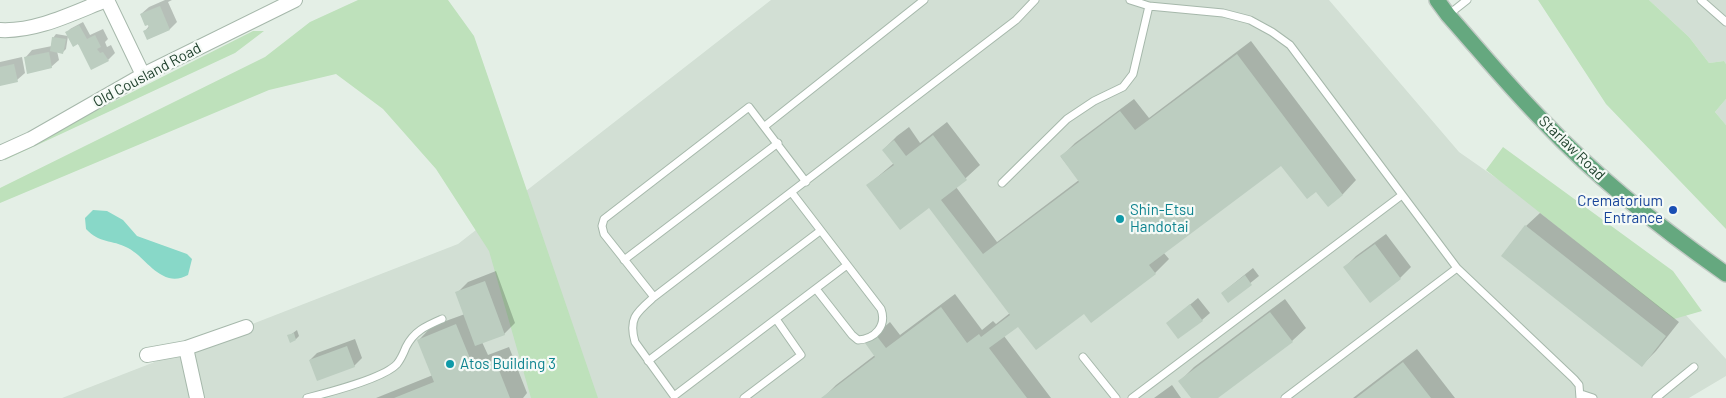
<!DOCTYPE html>
<html>
<head>
<meta charset="utf-8">
<style>
	body { margin:0 }
	canvas { display:block; background:#e4efe6 }
</style>
</head>
<body>
<canvas width="1726" height="398"></canvas>
<script>
const c = document.querySelector('canvas').getContext('2d');
c.lineJoin = 'round';
function paint(path, color) {
  c.fillStyle = color;
  c.fill(path, 'evenodd');
}
function stroke(path, color, width, dash) {
  c.strokeStyle = color;
  c.lineWidth = width;
  c.lineCap = dash ? 'butt' : 'round';
  c.setLineDash(dash || []);
  c.stroke(path);
}
function write(font, color, halo, rows, align = 'center') {
  c.font = font + ' Barlow,sans-serif';
  c.lineWidth = 4.5;
  c.setLineDash([]);
  c.textBaseline = 'middle';
  c.strokeStyle = halo;
  c.fillStyle = color;
  for (const [text, x, y, turn = 0] of rows) {
    c.save();
    c.translate(x, y);
    c.rotate((+turn || 0) * Math.PI / 180);
    c.textAlign = isNaN(turn) ? turn : align;
    if (halo) c.strokeText(text, 0, 0);
    c.fillText(text, 0, 0);
    c.restore();
  }
}
const built = new Path2D(`
	M771,0h558l130,152 215,150 52,57v17l-37,22h-1627l396,-154z
	M1649,0h77v64l-2,-3 -15,2 -20,-26z
	M1726,99v26l-11,-13z`);
const green = new Path2D(`
	M358,0h90l26,36 124,362h-67l-42,-147 -53,-82 -53,-60 -47,-35 -67,16 -269,113v-15l265,-131 45,-35z
	M1538,0h111l40,37 20,26 15,-2 2,3v35l-11,13 11,13v104l-120,-125z
	M253,31h11l-29,22 -230,107 -1,-3z
	M1503,147l170,124 29,40 -28,8 -188,-149z`);
const water = new Path2D(`
	M93,210l14,1 16,9 14,16 50,18 5,5 -4,16c-6,3 -12,5 -19,3 -17,-5 -26,-22 -41,-30 -17,-9 -28,-4 -42,-19l-1,-11z`);
const shadow = new Path2D(`
	M165,0h7l-4,2 9,20 -7,7 -25,2 4,-5 -8,-12 8,-7z
	M83,22l7,13 13,-6 5,10 -3,3 2,5 4,-2 4,8 -7,7 -29,-15 -11,-9 -2,13 -3,3 -6,-1 2,9 -8,7 -26,-9 7,-8 20,-4 1,-8 3,-4 12,2 -1,-3 3,-4z
	M1251,41l105,139 -13,14 -15,11 -11,-15 -36,-26 -118,88 6,7 -14,14 -71,39 -66,13 -14,11 47,62h-228l13,-13 39,-30 -9,-12 24,-21 10,13 55,-41 27,36 11,-9 3,3 14,-11 -80,-107 -62,-21 26,-22 -11,-13 14,-14 12,-9 11,16 27,-21 33,43 -24,22 41,55 82,-62 -18,-23 14,-14 59,-44 15,19z
	M22,57l3,16 -8,7 -17,4v-22z
	M1540,213l139,109 -23,29 -14,14 -116,-139z
	M1386,234l25,33 -11,11 -30,23 -25,-34 11,-11z
	M1253,268l6,8 -31,25 -6,-8z
	M496,271l19,52 -11,11 -22,8 6,13 21,-8 18,46 -4,5h-147l57,-23 -14,-35 13,-14 33,-12 -8,-21 11,-11z
	M1198,298l12,15 -8,7 -34,3z
	M1285,299l21,29 -14,13 -76,57h-23l-13,-17 14,-14z
	M297,330l2,6 -3,3 -7,-3z
	M355,339l7,19 -8,8 -44,-6 7,-7z
	M1417,349l38,49h-102z
	M1172,385l9,13h-27z`);
const building = new Path2D(`
	M160,6l10,24 -23,10 -4,-9 6,-3 -1,-3 -3,1 -5,-12z
	M79,25l8,14 8,-4 6,12 -4,2 3,4 3,-1 6,9 -18,9 -13,-26 -5,3 -8,-15z
	M52,37l14,2 -3,15 -13,-3z
	M49,52l3,16 -25,6 -3,-17z
	M1237,54l106,141 -15,12 -12,-15 -9,7 -26,-33 -132,99 7,9 -65,49 -7,-9 -48,36 -18,-23 -29,21 38,50h-206l54,-41 -10,-14 11,-8 10,13 55,-41 26,36 12,-9 2,3 29,-22 -81,-107 -29,22 -34,-45 28,-20 -12,-15 12,-10 12,16 27,-21 34,45 -26,20 42,54 96,-72 -19,-26 60,-45 15,19z
	M14,64l4,18 -18,4v-19z
	M1525,225l141,111 -24,31 -141,-111z
	M1375,244l26,35 -31,24 -27,-36z
	M1245,275l7,10 -24,18 -7,-10z
	M485,281l20,54 -30,11 -20,-54z
	M1190,304l13,17 -25,18 -12,-16z
	M1270,312l23,30 -75,56h-27l-13,-17z
	M456,324l18,44 21,-8 15,38h-116l40,-16 -17,-42z
	M294,333l2,7 -6,3 -3,-8z
	M347,346l8,21 -38,14 -8,-21z
	M1403,362l28,36h-75z`);
const lane = new Path2D(`
	M1130,0l19,6 74,7 27,7 22,12 18,13 167,223 117,111 5,6 1,13
	M1701,0l25,22
	M1448,15l19,-15
	M765,126l159,-126
	M1002,183l65,-64 27,-18 29,-14 10,-13 16,-68
	M792,193l89,116c6,17 -6,30 -23,31l-6,-5 -36,-46
	M624,260l154,-117
	M847,265l-173,131 -39,-54c-7,-24 2,-30 19,-45l362,-277 19,-20
	M654,297l-50,-63 -2,-8 2,-7 145,-112 57,75
	M1083,357l33,41
	M648,361l172,-130
	M1581,394l12,4
	M307,398c20,-5 77,-20 90,-34 4,-5 7,-12 9,-17 8,-16 20,-21 36,-28
	M744,398l57,-43 -25,-36
	M1132,398l270,-203
	M1285,398l172,-130
	M1656,398l38,-31`);
const street = new Path2D(`
	M107,0l36,75
	M0,30c36,2 73,-17 106,-30
	M0,153l31,-14 112,-64 152,-75
	M147,355l39,-7
	M197,398l-11,-50 60,-21`);
const primary = new Path2D(`
	M1437,0l11,15c32,36 63,74 97,108 54,57 117,106 181,151`);
const markers = [
	[1673,210,5,"#1a4fb4"],
	[1120,219,5,"#0f9aa8"],
	[450,364,5,"#0f9aa8"]
];
const streetNames = [
	["Old Cousland Road",147,75,-28],
	["Starlaw Road",1572,148,44]
];
const transitNames = [
	["Crematorium",1663,201],
	["Entrance",1663,218]
];
const cultureNames = [
	["Shin-Etsu",1130,210],
	["Handotai",1130,227],
	["Atos Building 3",460,364]
];
paint(built, '#d2dfd4');
paint(green, '#bee1bb');
paint(water, '#88d8c8');
paint(shadow, '#0003');
paint(building, '#bccdc0');
stroke(lane, '#a6b8ab', 9);
stroke(street, '#a6b8ab', 16);
stroke(primary, '#c1cac4', 18);
stroke(lane, '#fff', 7);
stroke(street, '#fff', 14);
stroke(primary, '#65a87f', 15);
for (const [x, y, r, color] of markers) {
  const dot = new Path2D();
  dot.arc(x, y, r, 0, 2 * Math.PI);
  c.fillStyle = color;
  c.fill(dot);
  stroke(dot, '#f5faf6', 2);
}
write('15px', '#21422e', '#f5faf6', streetNames);
write('15px', '#164399', '#f5faf6', transitNames, 'right');
write('15px', '#0d838f', '#f5faf6', cultureNames, 'left');
</script>
</body>
</html>
